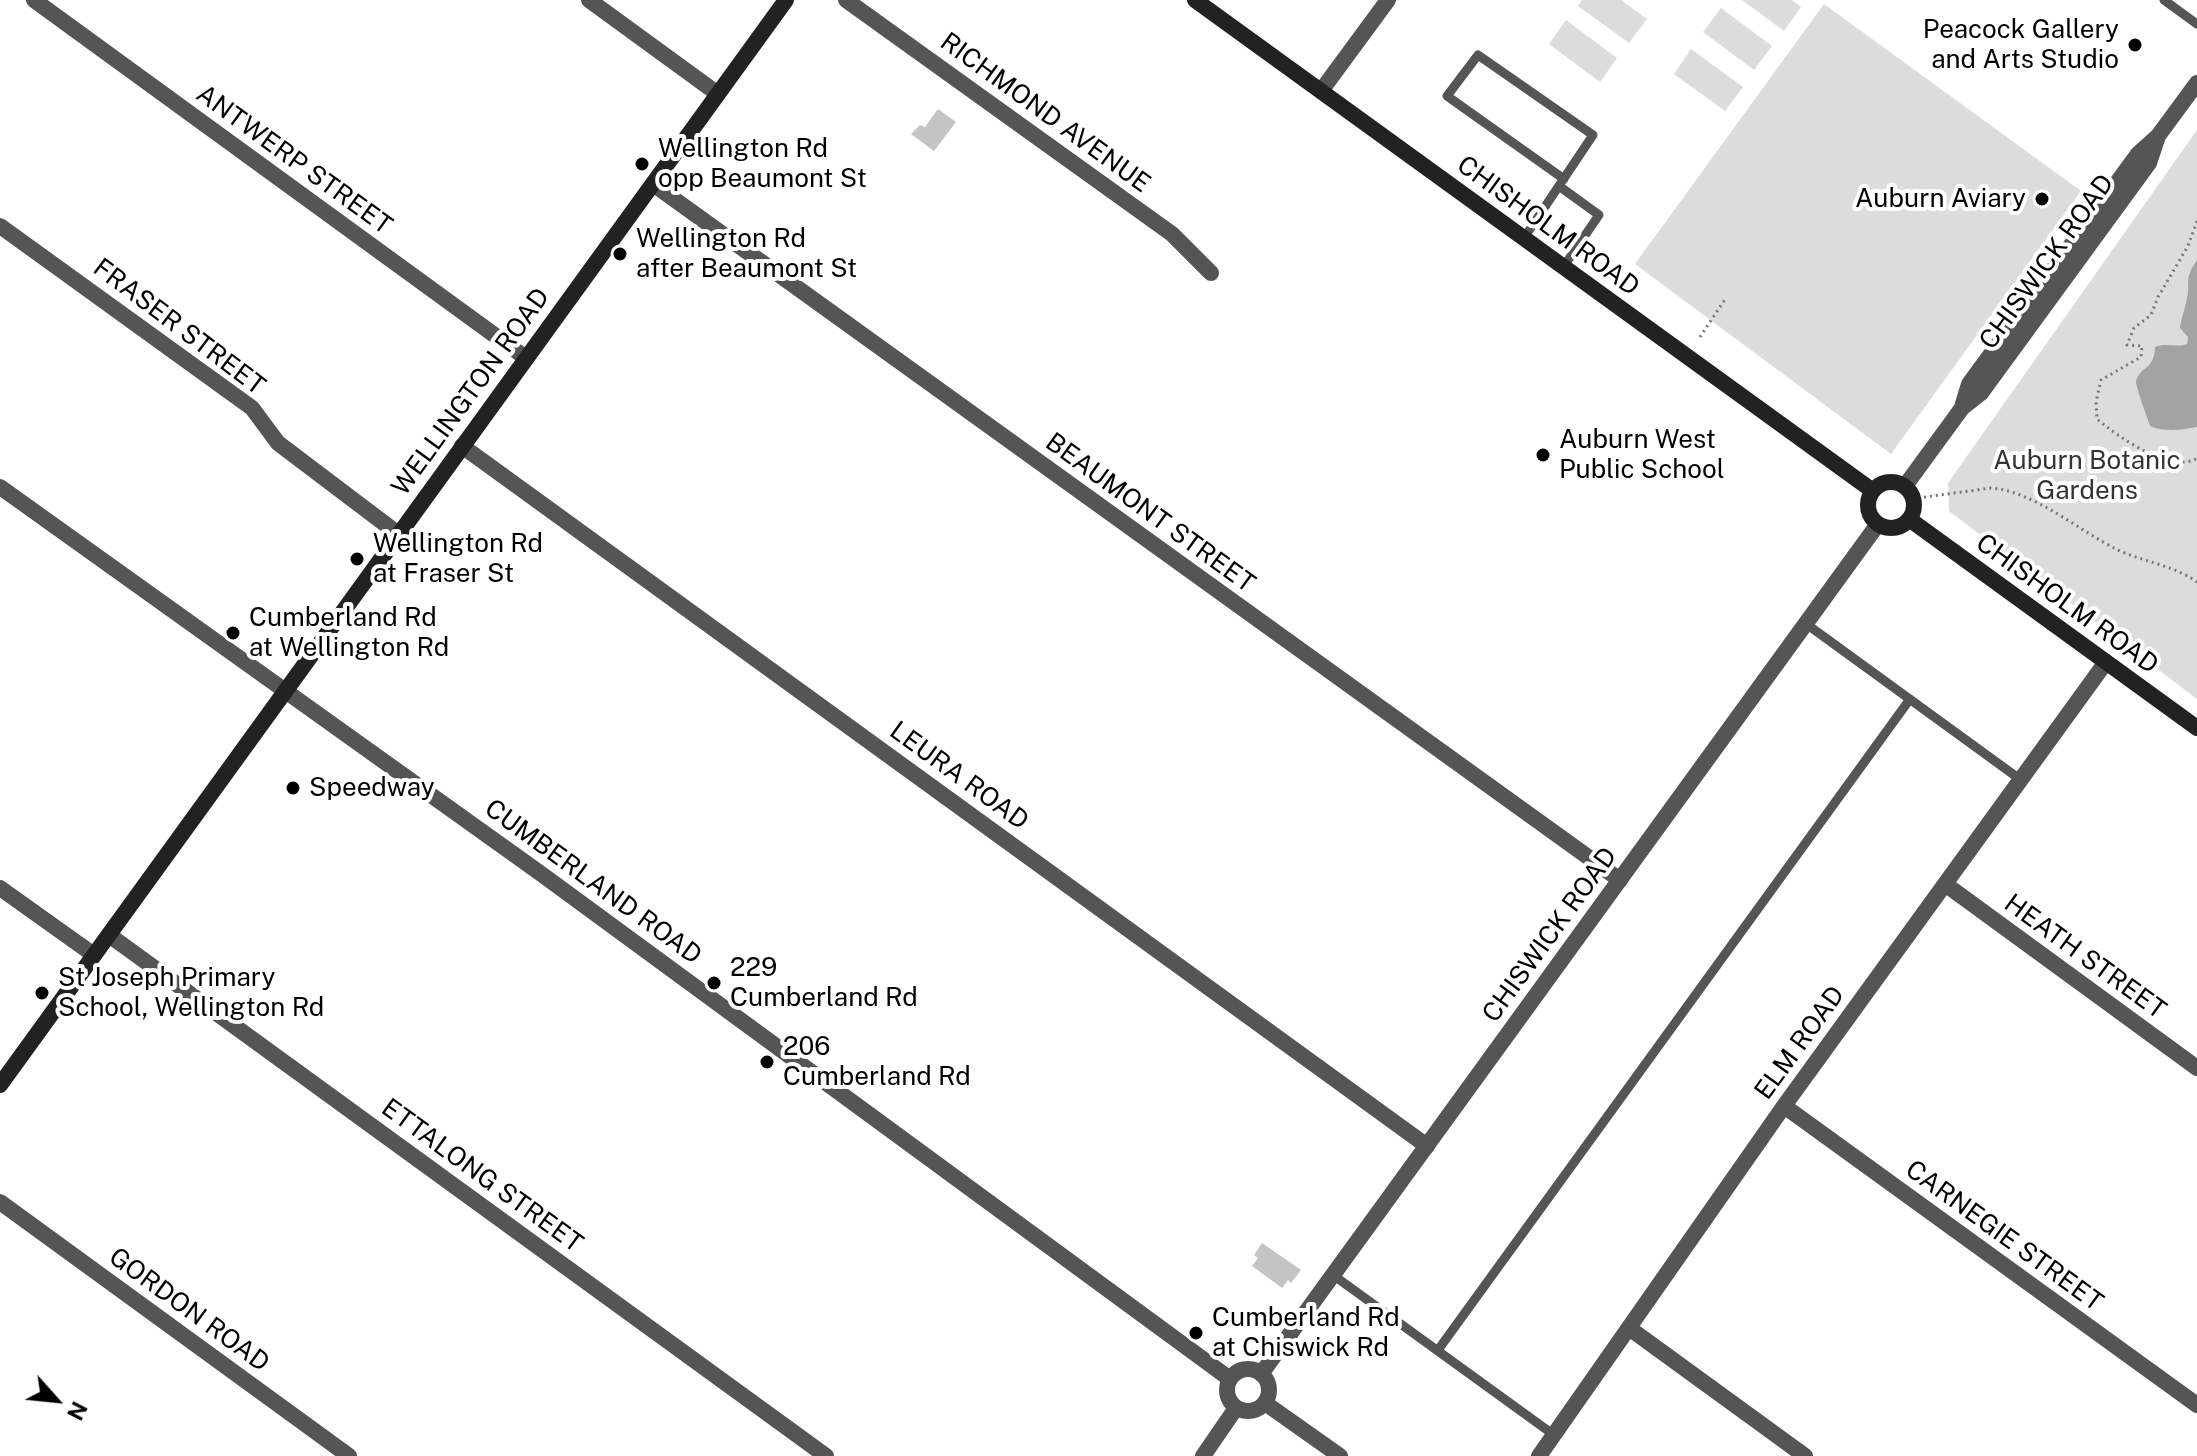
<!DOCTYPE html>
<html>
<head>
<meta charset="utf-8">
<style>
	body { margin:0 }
	#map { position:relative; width:2197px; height:1456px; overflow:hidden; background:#fff; font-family:"Public Sans",sans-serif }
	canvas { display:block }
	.north { position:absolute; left:16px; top:1360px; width:80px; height:80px; -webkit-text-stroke:6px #fff; paint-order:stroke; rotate:117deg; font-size:22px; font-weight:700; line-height:32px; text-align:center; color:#000 }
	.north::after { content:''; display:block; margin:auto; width:28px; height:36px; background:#000; clip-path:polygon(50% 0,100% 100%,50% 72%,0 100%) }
</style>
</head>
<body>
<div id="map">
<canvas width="2197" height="1456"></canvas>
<div class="north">N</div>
</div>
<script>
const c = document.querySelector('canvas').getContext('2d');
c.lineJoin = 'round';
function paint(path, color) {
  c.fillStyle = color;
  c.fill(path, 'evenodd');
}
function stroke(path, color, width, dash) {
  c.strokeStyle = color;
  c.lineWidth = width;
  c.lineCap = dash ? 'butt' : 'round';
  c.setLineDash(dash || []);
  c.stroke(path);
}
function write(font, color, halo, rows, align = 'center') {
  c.font = font + ' "Public Sans",sans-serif';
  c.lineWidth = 8;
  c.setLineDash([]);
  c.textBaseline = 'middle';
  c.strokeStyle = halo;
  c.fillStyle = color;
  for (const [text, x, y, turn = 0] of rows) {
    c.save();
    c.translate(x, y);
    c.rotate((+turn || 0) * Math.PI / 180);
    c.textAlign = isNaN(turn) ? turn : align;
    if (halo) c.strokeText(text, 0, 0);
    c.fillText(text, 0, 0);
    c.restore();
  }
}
const green = new Path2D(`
	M1582,0h39l26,19 -18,24 -51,-37z
	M1742,0h50l9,7 -17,24z
	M1824,4l257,187 -190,263 -256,-190z
	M1721,8l51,38 -18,24 -51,-38z
	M1566,20l51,38 -17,24 -51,-38z
	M1691,49l52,38 -18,24 -51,-37z
	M2197,130v569l-248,-188 -1,-28z`);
const water = new Path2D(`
	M2197,260v167c-13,3 -35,5 -47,-1 -2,-7 -15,-41 -14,-45 5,-16 18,-10 19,-34 11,-5 21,1 32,-3l1,-7 -8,-9c1,-9 4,-16 6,-25 6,-21 -4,-21 11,-43z`);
const building = new Path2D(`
	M938,109l18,13 -22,29 -23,-17 9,-9 5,2z
	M1262,1243l39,27 -10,13 -3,-3 -6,8 -30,-22 6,-8 -4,-3z`);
const path = new Path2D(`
	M2197,221l-9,25 -30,51 -7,18 -17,13 -7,17 15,1 -1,11 -40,23 -5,22 1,17c20,17 75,56 100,39
	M1700,337l26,-39
	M1918,498l73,-10c43,3 88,43 127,62 26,12 55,15 79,32`);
const service = new Path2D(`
	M2164,0l33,24
	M1559,186l40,29 -35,51
	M1524,238l69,-103 -115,-80 -31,41 117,83
	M1805,623l216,157
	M1333,1275l221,160
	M1438,1350l472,-651`);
const minor = new Path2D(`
	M34,0l492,358
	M589,0l129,94
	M846,0l326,234 39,39
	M1321,91l67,-91
	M653,184l967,696
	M0,226l252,182 26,35 119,90
	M1962,407l7,-23 169,-230 20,-18 39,-53
	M462,446l965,700
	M1905,486l57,-78 19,-15 168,-230 9,-27
	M0,487l540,386 690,506
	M1945,884l252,184
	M0,888l94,67
	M109,935l717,521
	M1784,1106l413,299
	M0,1202l349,254
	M1629,1328l176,128
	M1265,1403l75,53
	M1539,1456l245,-350 322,-444`);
const tertiary = new Path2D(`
	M1227 1390a21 21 0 1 1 42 0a21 21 0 1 1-42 0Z
	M1261,1374l617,-850
	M1203,1456l33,-48`);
const secondary = new Path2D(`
	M1195,0l678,491
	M1868 505a23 23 0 1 1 46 0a23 23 0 1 1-46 0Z
	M1909,519l288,209
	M0,1085l786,-1085`);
const markers = [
	[2135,45,8,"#000"],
	[642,164,8,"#000"],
	[2042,199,8,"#000"],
	[620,254,8,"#000"],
	[1543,455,8,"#000"],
	[357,559,8,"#000"],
	[233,633,8,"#000"],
	[293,788,8,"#000"],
	[714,983,8,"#000"],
	[42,993,8,"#000"],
	[767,1062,8,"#000"],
	[1196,1333,8,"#000"]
];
const poiNames = [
	["Peacock Gallery",2119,30,"right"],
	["and Arts Studio",2119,60,"right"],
	["Wellington Rd",658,149],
	["opp Beaumont St",658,179],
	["Auburn Aviary",2026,199,"right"],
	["Wellington Rd",636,239],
	["after Beaumont St",636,269],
	["Auburn West",1559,440],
	["Public School",1559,470],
	["Wellington Rd",373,544],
	["at Fraser St",373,574],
	["Cumberland Rd",249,618],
	["at Wellington Rd",249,648],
	["Speedway",309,788],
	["229",730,968],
	["Cumberland Rd",730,998],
	["St Joseph Primary",58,978],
	["School, Wellington Rd",58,1008],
	["206",783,1047],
	["Cumberland Rd",783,1077],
	["Cumberland Rd",1212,1318],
	["at Chiswick Rd",1212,1348]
];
const streetNames = [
	["RICHMOND AVENUE",1045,113,36],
	["ANTWERP STREET",294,160,36],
	["CHISHOLM ROAD",1548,226,36],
	["CHISWICK ROAD",2047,262,-54],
	["FRASER STREET",179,327,37],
	["WELLINGTON ROAD",471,392,-54],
	["BEAUMONT STREET",1150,513,36],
	["CHISHOLM ROAD",2067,604,36],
	["LEURA ROAD",959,776,36],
	["CUMBERLAND ROAD",593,882,36],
	["CHISWICK ROAD",1550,935,-54],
	["HEATH STREET",2085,957,36],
	["ELM ROAD",1800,1043,-54],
	["ETTALONG STREET",482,1176,36],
	["CARNEGIE STREET",2004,1236,36],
	["GORDON ROAD",189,1310,36]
];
const parkNames = [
	["Auburn Botanic",2087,461],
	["Gardens",2087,491]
];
paint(green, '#dcdcdc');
paint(water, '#a3a3a3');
paint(building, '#c4c4c4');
stroke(path, '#777', 3, [2, 4]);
stroke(service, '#555', 9);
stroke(minor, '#555', 16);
stroke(tertiary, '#555', 16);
stroke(secondary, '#222', 16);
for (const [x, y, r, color] of markers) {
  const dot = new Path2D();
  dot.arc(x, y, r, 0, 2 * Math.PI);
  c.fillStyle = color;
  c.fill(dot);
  stroke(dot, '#fff', 3);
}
write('26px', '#000', '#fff', poiNames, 'left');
write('26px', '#000', '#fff', streetNames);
write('26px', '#333', '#fff', parkNames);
</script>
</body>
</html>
